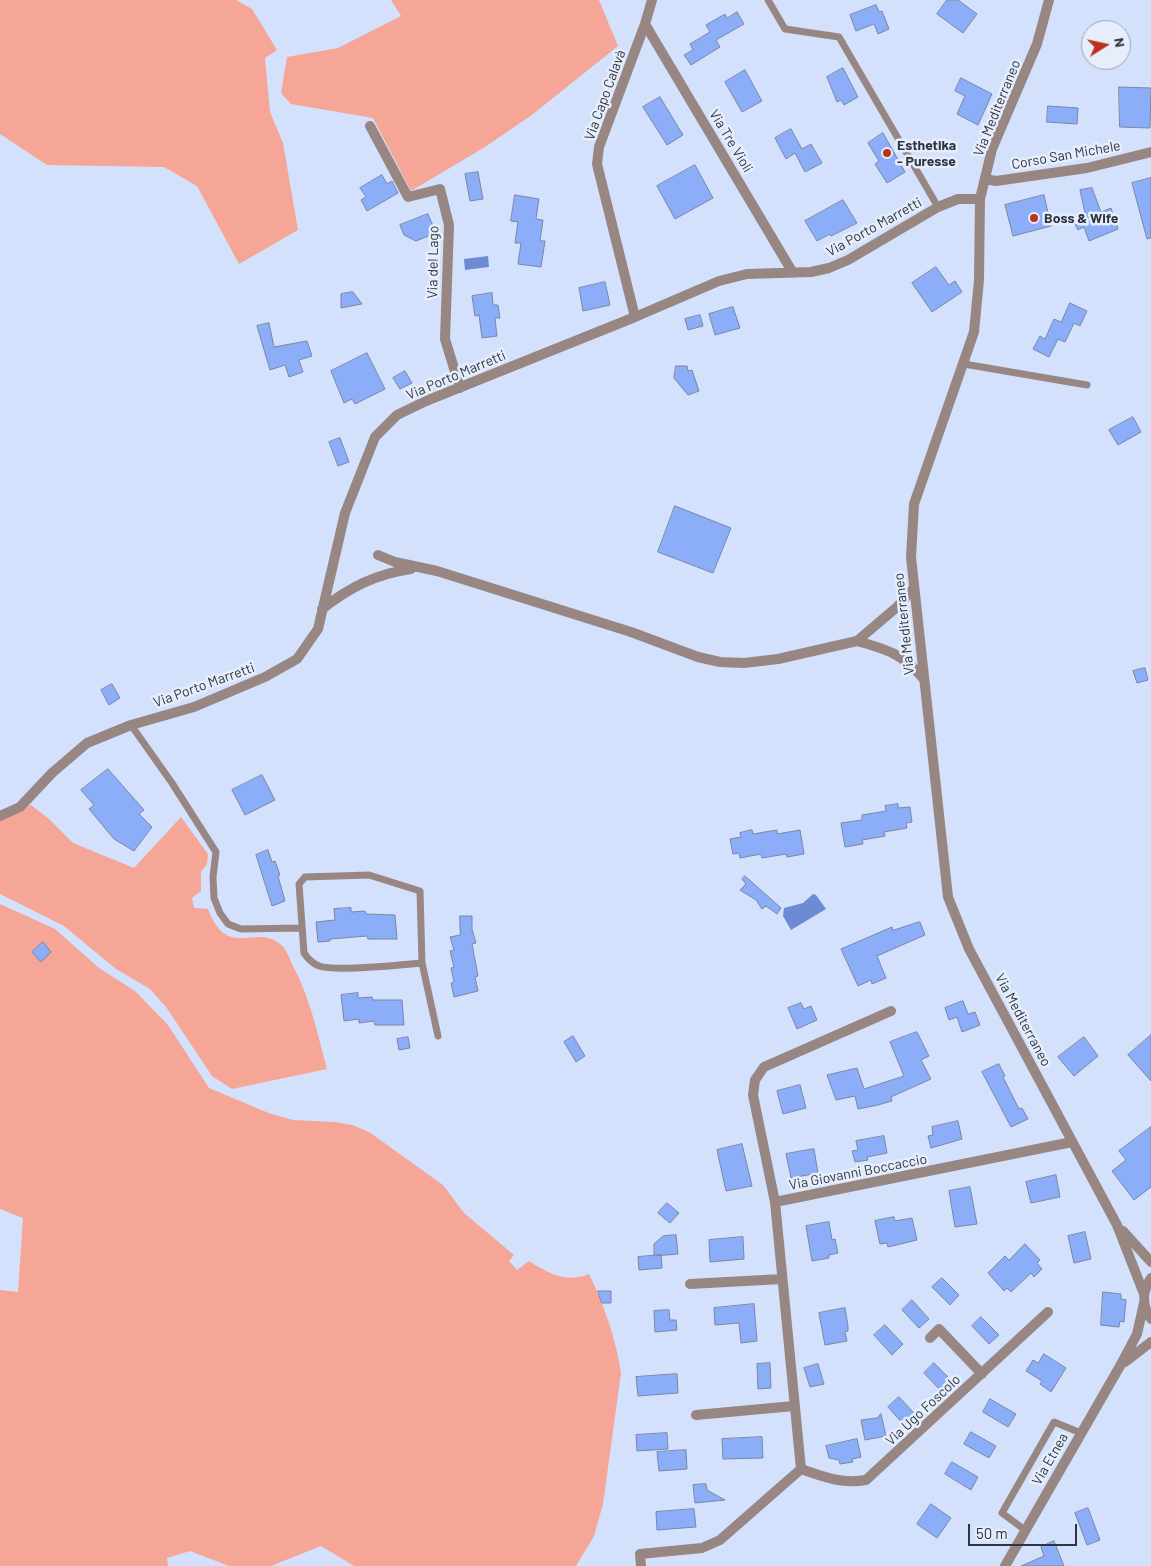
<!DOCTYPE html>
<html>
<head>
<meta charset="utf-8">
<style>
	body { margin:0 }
	#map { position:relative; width:1151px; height:1566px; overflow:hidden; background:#d3e1fc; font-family:Barlow,sans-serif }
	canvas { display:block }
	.north { position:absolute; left:1081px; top:20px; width:50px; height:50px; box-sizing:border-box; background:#e7eefb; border:1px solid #9da4b1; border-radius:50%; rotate:80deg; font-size:14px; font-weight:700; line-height:20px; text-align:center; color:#2e3441 }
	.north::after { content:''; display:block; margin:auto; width:18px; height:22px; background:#bd301e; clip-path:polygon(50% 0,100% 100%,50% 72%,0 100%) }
	.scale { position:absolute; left:968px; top:1524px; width:109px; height:22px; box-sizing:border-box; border:2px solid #2e3441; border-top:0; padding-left:6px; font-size:15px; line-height:18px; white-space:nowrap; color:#2e3441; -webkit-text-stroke:4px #e7eefb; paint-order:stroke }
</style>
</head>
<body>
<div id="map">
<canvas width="1151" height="1566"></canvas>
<div class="north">N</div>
<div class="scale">50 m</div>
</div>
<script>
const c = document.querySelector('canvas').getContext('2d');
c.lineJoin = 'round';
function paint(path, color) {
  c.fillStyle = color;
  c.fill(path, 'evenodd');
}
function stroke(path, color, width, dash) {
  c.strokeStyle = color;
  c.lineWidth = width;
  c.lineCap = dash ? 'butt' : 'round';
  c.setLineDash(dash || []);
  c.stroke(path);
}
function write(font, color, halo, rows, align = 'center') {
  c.font = font + ' Barlow,sans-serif';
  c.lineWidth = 5;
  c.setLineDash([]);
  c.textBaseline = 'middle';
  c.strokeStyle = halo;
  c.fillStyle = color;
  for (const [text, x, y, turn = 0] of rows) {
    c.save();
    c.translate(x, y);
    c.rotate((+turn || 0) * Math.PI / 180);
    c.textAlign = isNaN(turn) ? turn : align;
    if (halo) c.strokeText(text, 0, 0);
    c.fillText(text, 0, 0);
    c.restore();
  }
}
const green = new Path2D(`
	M0,0h236l16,9 25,41 -12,8 5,54 13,31 15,87 -59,34 -42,-78 -33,-19 -117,-2 -47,-31z
	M391,0h208l19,46 -85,68 -48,33 -74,44 -38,-73 -82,-14 -10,-11 6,-36 51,-9 63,-32z
	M31,805l18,14 24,24 61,25 47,-51 27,37 -1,10 -6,8v19l-9,7 2,10 14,1c20,52 47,14 72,35 6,4 9,13 12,20 18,33 25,68 35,105l-95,20 -20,-13 -46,-69 -16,-18 -34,-20 -52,-43 -64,-32v-74z
	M0,904l55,25 44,39 36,23 33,34 41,63 62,26 22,6 42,2 17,3 17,7 74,53 21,28 50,42 -5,6 8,9 12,-9c20,13 37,22 60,13 15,31 27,65 32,99l-18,131 -9,32 -18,30h-222l-33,-20 -50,20h-42l-39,-15 -23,7 1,8h-168v-276l18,2 5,-74 -23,-9z`);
const water = new Path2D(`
	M488,256l1,11 -24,3 -1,-11z
	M813,894l3,1 10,14 -35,21 -8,-14 1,-8 19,-5z`);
const building = new Path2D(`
	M947,0h11l19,14 -14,19 -26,-19z
	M876,5l3,7 3,-1 7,18 -11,5 -4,-10 -18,7 -6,-16z
	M737,12l7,12 -28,16 4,7 -29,18 -7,-10 9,-5 -3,-6 20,-12 -4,-7 19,-11 2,4z
	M843,68l15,29 -14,8 -3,-5 -4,2 -10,-25z
	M745,70l17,31 -20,11 -17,-30z
	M961,78l31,16 -14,31 -21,-11 8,-18 -10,-5z
	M1119,87l32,1 -1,40 -30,-1z
	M660,97l23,38 -16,10 -24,-38z
	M1048,106l30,2 -1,16 -30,-2z
	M791,129l11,20 9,-5 11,19 -17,9 -10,-19 -9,6 -11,-21z
	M883,133l22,39 -18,11 -12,-19 4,-3 -11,-18z
	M695,165l18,33 -38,21 -18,-33z
	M478,172l5,27 -13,2 -5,-27z
	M382,175l5,9 5,-3 6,12 -31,18 -6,-11 5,-3 -6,-9z
	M1151,178v60l-4,1 -15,-56z
	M1092,188l9,24 10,-4 7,21 -29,12 -5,-14 -6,3 -6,-11 13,-6 -5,-23z
	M515,195l24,4 -3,20 7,1 -3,21h5l-4,26 -23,-3 3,-21h-6l3,-21 -7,-1z
	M1044,195l7,31 -38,10 -8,-31z
	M843,200l14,23 -26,13 -1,-2 -13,7 -12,-20z
	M428,214l8,19 -20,8 -12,-6 -4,-10z
	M936,267l13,18 6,-4 7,11 -30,20 -20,-29z
	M605,282l5,23 -27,6 -4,-23z
	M353,292l9,12 -21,4v-14z
	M492,293l1,12h5l2,13h-5l2,18 -15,2 -3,-23 -4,1 -3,-20z
	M1070,303l17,8 -7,15 -6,-3 -9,19 -7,-3 -9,18 -16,-8 7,-13 5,3 9,-20 7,3z
	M733,307l7,21 -25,7 -6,-21z
	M700,315l3,11 -15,4 -3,-11z
	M269,323l5,24 33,-6 5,15 -13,4 4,12 -14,5 -4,-12 -15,5 -13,-44z
	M367,353l18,36 -30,15 -3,-5 -8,4 -13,-32z
	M676,366h11l1,5 4,-1 7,21 -11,4 -14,-17z
	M405,371l7,12 -12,6 -7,-11z
	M1133,417l8,15 -23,13 -9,-15z
	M340,438l9,24 -11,4 -9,-24z
	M675,506l56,22 -18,45 -55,-21z
	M1145,668l3,12 -11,3 -4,-12z
	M112,684l8,14 -11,7 -8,-15z
	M108,769l36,41 -5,4 13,13 -18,24 -20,-12 -25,-30 5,-4 -13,-15z
	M262,775l13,25 -30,15 -13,-25z
	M898,804v4l12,-1 2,15 -6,1 1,5 -23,4 1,4 -23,4 1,4 -18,3 -4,-24 21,-3v-5l24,-4 -1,-5z
	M752,830l1,4 24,-4v4l23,-4 4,24 -17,3 -1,-3 -24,4 -1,-4 -21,4 -1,-5 -6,1 -3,-15 11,-2 -1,-4z
	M268,850l4,12 3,-1 5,14 -2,1 7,25 -13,5 -16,-51z
	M745,876l36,32 -4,6 -11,-8 -4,3 -6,-9 -16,-10 6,-6 -4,-5z
	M351,908v4l14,-1 1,3 29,1 2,24h-29l-1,-3 -37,3v2l-12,1 -2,-20 19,-2 -1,-11z
	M460,916h12v13l4,14 -4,1 6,32 -3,1 3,14 -24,6 -3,-14 3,-1 -3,-14 3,-1 -4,-16 4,-1 -4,-13 10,-2z
	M920,922l5,13 -48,21 9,22 -14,6 -1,-4 -13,6 -17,-37 51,-22 1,3z
	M43,942l8,10 -10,10 -9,-10z
	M358,993v5l14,-1 1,3h29l2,25h-29l-1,-4 -15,2v-4l-15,2 -3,-26z
	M963,1001l5,13 7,-2 5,13 -18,7 -5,-15 -8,3 -4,-12z
	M801,1003l3,6 7,-3 6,14 -20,9 -9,-21z
	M917,1032l12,24 -8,4 10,19 -40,18 1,4 -14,4 -20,4 -3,-13 -19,4 -9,-25 30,-7 7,21 40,-13 -14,-34z
	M1151,1035v46l-23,-26z
	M573,1036l12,20 -9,6 -12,-20z
	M408,1037l2,11 -11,2 -2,-11z
	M1084,1037l14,19 -24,20 -16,-19z
	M999,1064l6,12 -2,1 16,32 3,-1 6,11 -17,8 -29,-55z
	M800,1085l6,23 -23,6 -6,-23z
	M958,1121l4,18 -31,9 -3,-12 5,-1 -1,-8z
	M1151,1127v60l-17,13 -22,-29 14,-11 -7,-9z
	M884,1136l3,17 -20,4 1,3 -13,2 -3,-11 6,-1 -2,-9z
	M742,1144l10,42 -26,5 -9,-41z
	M814,1149l4,24 -27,5 -5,-24z
	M1056,1175l4,22 -29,6 -5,-21z
	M970,1187l7,37 -22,3 -6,-36z
	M667,1203l12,10 -9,10 -12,-10z
	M894,1217l1,4 17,-3 5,22 -29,7 -1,-4 -7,1 -5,-23z
	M829,1222l3,18 3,-1 3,14 -9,2v3l-17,3 -6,-35z
	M1085,1232l6,27 -17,4 -6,-27z
	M676,1235l2,19 -24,2v-12l9,-8z
	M743,1237l1,22 -34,3 -1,-22z
	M1025,1244l15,16 -3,3 5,6 -8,8 -3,-4 -20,19 -4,-4 -3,3 -16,-18 17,-17 4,4z
	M661,1255l1,13 -23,2 -1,-13z
	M942,1278l17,17 -9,10 -18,-18z
	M598,1291h13v12h-9z
	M1103,1292l18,2v5l5,1 -2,22 -4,-1 -1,6 -18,-2z
	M912,1300l17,19 -10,9 -17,-18z
	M754,1304l3,37 -16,2 -2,-20 -24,2 -1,-17z
	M845,1308l3,18v5l-3,1 2,9 -22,4 -6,-32z
	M669,1310l1,10h6l1,10 -22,2 -1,-21z
	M981,1317l18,18 -10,9 -17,-18z
	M885,1325l18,19 -11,11 -18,-20z
	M1044,1354l22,14 -15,24 -11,-8 2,-3 -16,-10 7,-11 5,3z
	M770,1363l1,25 -13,1 -1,-25z
	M934,1363l17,17 -10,11 -17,-18z
	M818,1364l6,20 -14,3 -6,-19z
	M677,1374l1,19 -40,3 -2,-19z
	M899,1397l16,17 -11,11 -16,-18z
	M990,1399l26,15 -8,13 -25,-15z
	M881,1414l5,22 -21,4 -4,-20 16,-2z
	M971,1432l25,14 -7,12 -25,-14z
	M667,1433l1,16 -31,2 -1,-16z
	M762,1437l1,21 -40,1 -1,-20z
	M857,1439l4,18 -9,2 1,3 -13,2 -1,-4 -10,-2 -3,-12z
	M686,1450l1,19 -28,2 -2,-19z
	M952,1462l26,15 -7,13 -26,-16z
	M706,1484l1,6 18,10 -30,3 -2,-18z
	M931,1504l20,14 -14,20 -20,-14z
	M1088,1508l12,32 -13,5 -12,-32z
	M694,1509l2,18 -39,3 -1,-18z
	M1054,1541l10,25h-43l23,-10 -3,-9z`);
const service = new Path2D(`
	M768,0l17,29 54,8 99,170
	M964,364l123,21
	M131,725l41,58 44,69 -3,25 1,21 6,15 8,11 13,5 60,-1
	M422,963c-22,2 -86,9 -103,3 -7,-3 -11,-7 -15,-13l-5,-69 6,-7 64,-2 51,16 2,72 16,73
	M1025,1530l-23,-17 52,-91 27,11`);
const minor = new Path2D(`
	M645,24l148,249
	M370,126l38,71 32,-8 9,36 -4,114 15,49
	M635,317l-38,-153 2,-17 46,-123 7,-24
	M378,555l17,7 42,9 194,61 67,25 22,5 24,1 34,-4 79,-18 40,-34 17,-19
	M322,609c28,-22 54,-35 89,-40
	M857,641c29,8 46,13 66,37
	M0,816l20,-9 32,-34 35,-30 44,-18 63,-18 71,-30 32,-18 21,-30 27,-116 30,-76 22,-22 29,-14 209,-84 84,-36 28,-7 64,-2 18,-4 19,-8 90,-53 20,-8h22
	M891,1011l-127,56 -9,13 -2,15 22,107 297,-60
	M690,1284l92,-5
	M930,1338l9,-9 43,45
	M696,1415l98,-9
	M801,1469c23,8 40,15 65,11l182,-168
	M641,1566l-1,-12 62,-6 18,-8 81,-71 -26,-267`);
const tertiary = new Path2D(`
	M1049,0l-12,44 -45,105 -12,50 -1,81 -5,52 -60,172 -3,53 37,340 21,52 148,276 27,69
	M985,179l11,2 91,-13 64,-16
	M1123,1231l28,31
	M1151,1278c-9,13 -9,28 0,41
	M1125,1362l26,-20
	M1005,1566l115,-200 17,-32 7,-31`);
const markers = [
	[887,153,5,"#bd301e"],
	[1034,218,5,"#bd301e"]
];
const streetNames = [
	["Via Capo Calavà",605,95,-70],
	["Via Mediterraneo",997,108,-68],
	["Via Tre Violi",731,141,59],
	["Corso San Michele",1066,155,-10],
	["Via Porto Marretti",874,227,-29],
	["Via del Lago",433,262,-89],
	["Via Porto Marretti",456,375,-23],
	["Via Mediterraneo",904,624,-96],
	["Via Porto Marretti",204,685,-20],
	["Via Mediterraneo",1023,1020,62],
	["Via Giovanni Boccaccio",858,1172,-11],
	["Via Ugo Foscolo",923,1410,-43],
	["Via Etnea",1050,1459,-60]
];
const poiNames = [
	["Esthetika",897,145],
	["- Puresse",897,161],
	["Boss & Wife",1044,218]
];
paint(green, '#f6a697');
paint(water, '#6c8bd2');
paint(building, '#8cadf7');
stroke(building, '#7987a6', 1);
stroke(service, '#988683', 7);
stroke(minor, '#988683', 10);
stroke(tertiary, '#988683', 10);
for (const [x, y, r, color] of markers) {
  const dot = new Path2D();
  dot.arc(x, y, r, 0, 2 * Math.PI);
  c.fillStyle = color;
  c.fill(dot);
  stroke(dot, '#e7eefb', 2);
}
write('14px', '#2e3441', '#e7eefb', streetNames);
write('bold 14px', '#2e3441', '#e7eefb', poiNames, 'left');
</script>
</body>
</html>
